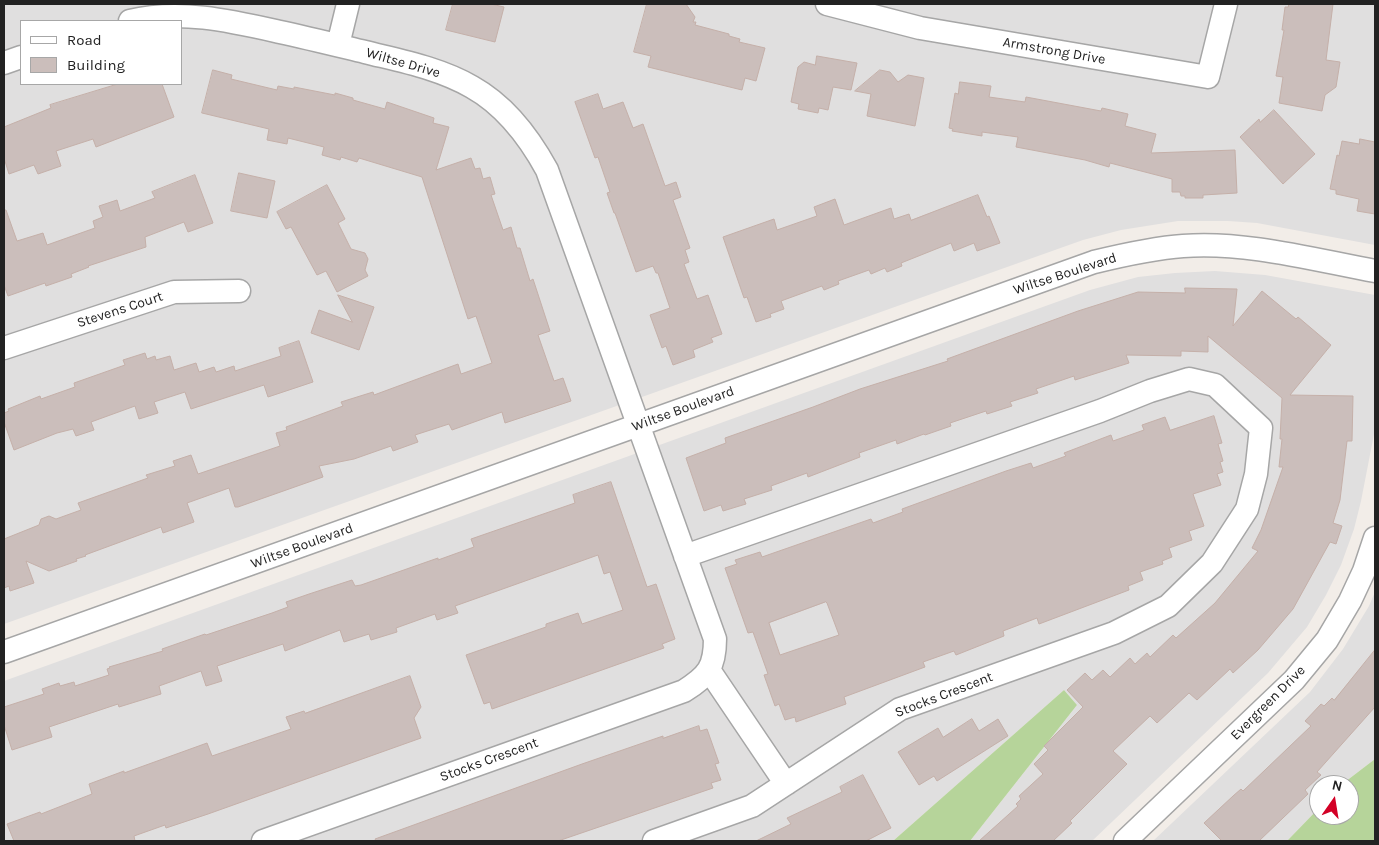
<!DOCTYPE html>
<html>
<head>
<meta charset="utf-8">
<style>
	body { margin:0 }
	#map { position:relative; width:1379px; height:845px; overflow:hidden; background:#f2ede8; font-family:Karla,sans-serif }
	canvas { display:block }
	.frame { position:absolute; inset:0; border:5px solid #222; pointer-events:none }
	.legend { position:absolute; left:20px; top:20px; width:162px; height:65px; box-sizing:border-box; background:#fff; border:1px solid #a7a7a7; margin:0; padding:6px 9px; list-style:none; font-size:15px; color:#222 }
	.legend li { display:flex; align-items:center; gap:10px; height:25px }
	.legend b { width:25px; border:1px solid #a7a7a7 }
	.north { position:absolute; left:1309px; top:775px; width:50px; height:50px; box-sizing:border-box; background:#fff; border:1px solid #a7a7a7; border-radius:50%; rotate:13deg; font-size:14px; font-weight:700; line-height:20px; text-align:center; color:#222 }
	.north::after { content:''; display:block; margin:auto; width:18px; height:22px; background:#d30026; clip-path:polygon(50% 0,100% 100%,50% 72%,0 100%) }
</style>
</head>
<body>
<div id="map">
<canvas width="1379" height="845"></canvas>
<div class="frame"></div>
<ul class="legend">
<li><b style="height:6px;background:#fff"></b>Road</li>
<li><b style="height:14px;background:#cbbebb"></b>Building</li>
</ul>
<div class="north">N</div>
</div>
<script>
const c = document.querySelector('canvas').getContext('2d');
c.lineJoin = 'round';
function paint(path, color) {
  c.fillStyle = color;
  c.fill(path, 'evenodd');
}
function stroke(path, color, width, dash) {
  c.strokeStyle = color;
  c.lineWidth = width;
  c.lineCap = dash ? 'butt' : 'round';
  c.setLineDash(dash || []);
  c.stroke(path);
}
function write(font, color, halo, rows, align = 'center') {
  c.font = font + ' Karla,sans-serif';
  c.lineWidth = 4.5;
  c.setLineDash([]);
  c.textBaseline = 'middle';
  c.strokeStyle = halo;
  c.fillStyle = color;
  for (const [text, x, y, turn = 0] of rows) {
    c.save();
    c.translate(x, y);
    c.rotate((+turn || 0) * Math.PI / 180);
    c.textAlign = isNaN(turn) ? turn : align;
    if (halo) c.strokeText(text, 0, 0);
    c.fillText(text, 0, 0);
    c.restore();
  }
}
const residential = new Path2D(`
	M4,4h1371v241l-118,-22 -29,-2h-50l-57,9 -38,10 -1079,384zM21,21h160v63h-160z
	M1215,271l50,4 110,20v134l-14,72 -7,28 -13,36 -15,30 -19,32 -39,46 -176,168h-122l107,-136 -13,-15 -171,151h-889v-160l1086,-391 48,-13 37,-4z
	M1375,592v167l-34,26h-22v23l-32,33h-134l157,-149 33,-43 26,-43z`);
const forest = new Path2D(`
	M1064,690l13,15 -107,136h-77z
	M1375,759v82h-88l32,-33v7h30v-30h-8z`);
const building = new Path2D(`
	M453,4h38l13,3 -9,35 -49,-12z
	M647,4h39l9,13 -2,5h3l-1,3 34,9v2l11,3 -1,3 26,6 -9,33 -11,-3 -3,12 -94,-23 3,-11 -17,-4z
	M1289,4h44l-7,56 14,2 -4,25 -11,8 -3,16 -43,-8 4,-26 -7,-1 8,-46h-2l3,-23h3z
	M817,56l40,7 -6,27 -18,-3 -5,23 -9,-2 -1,5 -20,-4 1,-5 -8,-2 7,-35 6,-5 11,3z
	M213,70l19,5 -1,4 46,11 1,-4 16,3v-2l41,8v-2l18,5v2l32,9 2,-7 47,16 -1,5 16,4 -13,43 35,-12 4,11 5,-1 3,11 7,-2 5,17 -4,1 12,35 8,-3 6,21h3l10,33 3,-2 17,52 -12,4 16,46 9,-3 8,23 -66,22 -3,-11 -50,18 -3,-6 -34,11 3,7 -25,9 -2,-5 -37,13 -35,7 4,11 -85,30h-3l-6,-19 -42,15 7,19 -31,11 -2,-6 -76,28 1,1 -10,3 1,2 -28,10 -23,-10 8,22 -24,8 -1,-5 -5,2v-49l35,-14 2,-6 8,-3 7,3 25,-9 -3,-7 70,-25 -2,-3 29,-9 -2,-5 18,-6 7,19 82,-28 -4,-13 11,-3 -1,-3 57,-21 -2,-4 32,-10 1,3 84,-31 3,10 31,-11 -16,-47 -8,3 -46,-142 -63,-19 -2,4 -16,-5 -1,3 -18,-5 2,-8 -36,-9 -1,6 -20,-4 2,-11 -67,-16z
	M880,70l10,2 8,10 10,-7 16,3 -9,48 -48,-10 4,-22 -16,-3z
	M960,82l31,4 -2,11 36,5 1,-5 75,14 1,-3 26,6 -3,12 31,8 -5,19 84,-3 2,43 -34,2v3h-18v-2h-4l-1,-4h-8v-13l-62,-16 -1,4 -24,-7 -69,-13 2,-10 -36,-5v4l-30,-5 1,-2 -4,-1 6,-35 3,1z
	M118,84h44l12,33 -78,30 -3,-8 -37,12 5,15 -23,8 -4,-9 -25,9 -5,-16v-31l47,-19 -1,-3z
	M598,94l5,15 20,-7 10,26 10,-4 22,62 11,-4 5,15 -8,3 17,48 -5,2 4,12 -5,2 13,35 11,-4 14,39 -11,4 2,4 -20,8 2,7 -22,8 -7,-19 -4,2 -12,-33 20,-7 -12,-35h-2l-3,-7 -17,6 -21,-59h-1l-7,-20 3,-1 -12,-35 -3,1 -20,-56z
	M1274,110l41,44 -32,30 -43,-47 19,-18 1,3z
	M1360,139l15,3v72l-18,-3 2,-12 -23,-5v-4l-6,-1 7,-34 2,1 3,-15 17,3z
	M239,173l36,8 -8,37 -36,-7z
	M195,175l18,48 -25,9 -4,-10 -39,15 1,10 -58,19 1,1 -18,7 1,3 -26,9 -1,-3 -37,13 -4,-11v-75h2l11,31 26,-8 4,12 48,-17 -2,-7 10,-4 -4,-11 18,-6 3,11 35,-13 -3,-6z
	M327,185l18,34 -7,4 13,26 14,4 3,6 -3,11 3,6 -31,16 -11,-21 -9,4 -26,-48 -5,2 -9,-17z
	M978,195l9,22 2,-1 11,27 -23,8 -3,-8 -20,8 -3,-8 -50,20 1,3 -15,6 -2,-4 -14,6 -2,-4 -31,11 1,3 -15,6 -2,-4 -41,15 3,8 -14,5 1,3 -15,5 -9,-25 -3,1 -21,-61 51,-18 3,11 40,-14 -3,-9 21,-8 9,26 47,-17 3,11 15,-5 2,6z
	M1185,288l52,1 -4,37 29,-35 34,28 2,-2 33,28 -41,50 63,1 -1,45h-5l-7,59 -7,23 9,3 -6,18 -6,-2 -37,67 -35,41 -25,23 -3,-4 -33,31 -8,-7 -32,30 -7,-7 -37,35 14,13 -57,57 2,2 -19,18h-74l39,-35 -2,-2 5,-5 -2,-3 24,-22 -9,-10 14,-14 -4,-4 39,-39 -16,-17 18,-17 7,7 11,-10 7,7 20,-19 5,6 12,-11 3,4 23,-22 3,3 39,-35 43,-52 -6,-3 9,-18 22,-63h-4l3,-28h-2l2,-41 -74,-62v16l-27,-1v5l-55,-1 3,8 -54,17 -1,-4 -38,13 2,4 -28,9 2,4 -25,8 -1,-3 -36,12 1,3 -26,9 -1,-1 -27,10 -1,-4 -37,13 1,4 -52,20 -1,-4 -36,13 1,4 -28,9 2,5 -23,7 -2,-6 -17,6 -18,-53 40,-15 -1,-5 88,-31 47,-18 88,-28 -1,-2 131,-48 60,-19 47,1z
	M338,295l36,12 -15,43 -48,-17 8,-23 33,12z
	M299,341l14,41 -45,15 -4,-12 -73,24 -6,-17 -31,10 4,11 -19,6 -4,-13 -44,16 3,8 -18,6 -3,-7 -16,4 -43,17 -10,-28v-9l5,-2 -1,-2 32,-13 1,3 34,-12 -1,-4 51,-18 -2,-5 22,-7 2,6 8,-3 1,4 14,-4 4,14 22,-7 3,9 15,-5 2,5 18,-6 1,5 46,-15 -2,-8z
	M1214,416l8,27 -4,1 5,17 -3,1 3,10 -6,2 4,11 -28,9 11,32 -15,5 3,9 -23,8 3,9 -10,4 1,3 -23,8 3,8 -15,6 1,4 -90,34 -2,-6 -34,13 1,5 -48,19 -2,-4 -31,11 2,5 -81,30 2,7 -50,18 -1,-5 -10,3 -6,-16 -4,2 -11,-31 4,-1 -15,-42 -5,1 -23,-65 12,-4 -2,-4 25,-8 2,5 109,-38 2,4 30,-11 -1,-3 104,-38 25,-8 2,5 33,-12 -2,-3 47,-18 2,6 31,-11 -2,-5 23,-8 5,13zM826,602l1,1 12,32 -59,20 -11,-32z
	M611,482l36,105 9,-3 19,55 -13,5 2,4 -172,61 -2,-7 -6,2 -18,-49 80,-28v-3l32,-11 4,11 41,-14 -13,-38 -6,2 -6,-19 -143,51 3,7 -21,7 -2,-6 -39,14 1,4 -26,8 -2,-6 -25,8 -4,-12 -55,21 -2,-7 -66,22 5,15 -16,5 -5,-15 -42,15 2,8 -42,13 -1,-3 -69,23 3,10 -40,13 -8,-25v-18l40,-13 -2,-5 17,-6 1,3 14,-4 1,4 34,-11 -2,-6 3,-1 -1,-1 54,-16 -1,-2 43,-15 1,1 66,-22 16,-6 -2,-5 23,-8 43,-14 3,6 6,-1 77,-27v2l36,-13 -3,-8 104,-36 -2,-8z
	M1375,650v57l-58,65 4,3 -16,15 3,4 -49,47h-37l-18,-18 29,-27 8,-7 2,2 68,-65 -6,-5 16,-17 3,2 8,-8 2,2z
	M410,676l11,31 -7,11 7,20 -213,76 -42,14 -1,-3 -31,11 1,5h-121l-7,-17 33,-12 1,2 51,-20 -3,-10 35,-13v2l83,-30 5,13 79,-27 -5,-12 18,-6 1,2z
	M972,719l7,12 19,-12 10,17 -71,45 -3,-5 -15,9 -21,-33 40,-24 5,9z
	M699,726l1,5 7,-2 12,34 -4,1 6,16 -10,3 2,5 -155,53h-182l-1,-2 207,-75 81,-28v2z
	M863,775l28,53 -25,13h-110l35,-17 -4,-6 55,-26 -2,-5z`);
const minor = new Path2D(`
	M827,4l93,24 288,49 18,-73
	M130,21c50,-12 101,0 150,11 28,6 56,13 85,20 36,9 74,16 107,35 34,19 57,50 75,83l168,469c0,28 -7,37 -31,52l-421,150
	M338,45l10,-41
	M4,63l17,-6
	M4,348l170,-56 65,-1
	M4,652l1090,-390c29,-7 59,-14 89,-16 62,-5 132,14 192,25
	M709,670l77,114
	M654,841l98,-35 148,-97 214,-76 54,-27 44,-43 35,-54 9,-35 5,-46 -46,-43 -26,-6 -39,12 -50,20 -415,145
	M1125,841l169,-161 33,-40 23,-39 14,-30 11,-33`);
const streetNames = [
	["Armstrong Drive",1054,51,10],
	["Wiltse Drive",403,63,16],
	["Wiltse Boulevard",1065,274,-18],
	["Stevens Court",120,310,-18],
	["Wiltse Boulevard",683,409,-20],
	["Wiltse Boulevard",302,546,-20],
	["Stocks Crescent",944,695,-21],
	["Evergreen Drive",1268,703,-45],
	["Stocks Crescent",489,760,-20]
];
paint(residential, '#e0dfdf');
paint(forest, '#b6d49a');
paint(building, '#cbbebb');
stroke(building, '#c5b0a9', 1);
stroke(minor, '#a6a6a6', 25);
stroke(minor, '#fff', 22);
write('14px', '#222', '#fff', streetNames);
</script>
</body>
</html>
